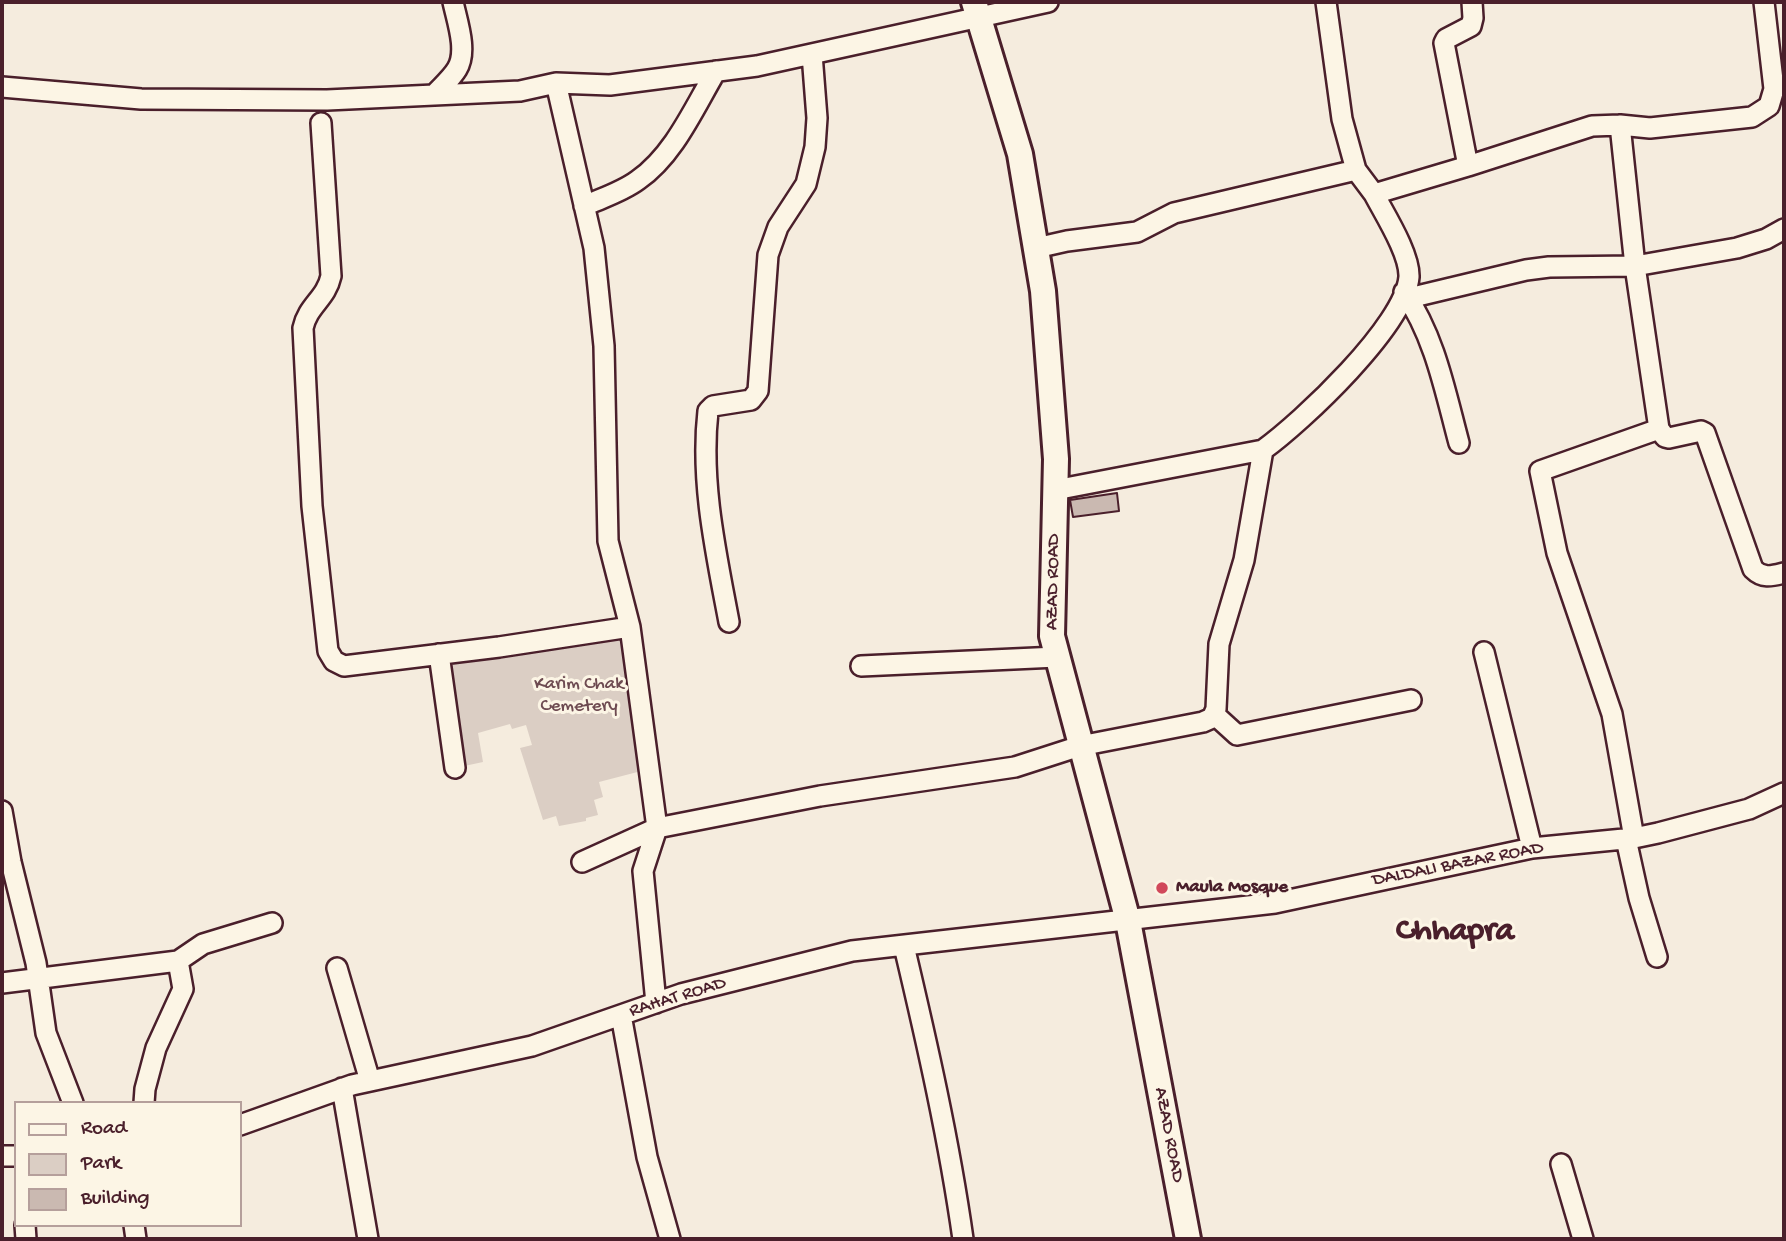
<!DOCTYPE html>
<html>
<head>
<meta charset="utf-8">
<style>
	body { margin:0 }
	#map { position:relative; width:1786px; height:1241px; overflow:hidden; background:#f5ecde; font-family:"Gochi Hand",sans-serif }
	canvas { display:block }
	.frame { position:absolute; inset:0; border:4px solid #4a1f2b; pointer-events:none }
	.legend { position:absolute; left:14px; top:1101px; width:228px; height:126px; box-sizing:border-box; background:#fcf5e5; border:2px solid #b59f9b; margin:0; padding:9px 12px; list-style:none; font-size:21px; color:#4a1f2b }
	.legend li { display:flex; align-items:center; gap:14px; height:35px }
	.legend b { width:35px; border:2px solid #b59f9b }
</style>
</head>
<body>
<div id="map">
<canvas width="1786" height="1241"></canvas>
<div class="frame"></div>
<ul class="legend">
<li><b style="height:9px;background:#fcf5e5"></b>Road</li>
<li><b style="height:19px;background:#dbcec4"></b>Park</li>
<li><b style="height:19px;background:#cab9b1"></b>Building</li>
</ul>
</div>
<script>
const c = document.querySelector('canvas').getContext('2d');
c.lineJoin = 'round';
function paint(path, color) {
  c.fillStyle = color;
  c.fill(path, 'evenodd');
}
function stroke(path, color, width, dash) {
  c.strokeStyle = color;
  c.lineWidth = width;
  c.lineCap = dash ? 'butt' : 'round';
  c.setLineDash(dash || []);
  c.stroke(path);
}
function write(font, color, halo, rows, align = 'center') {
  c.font = font + ' "Gochi Hand",sans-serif';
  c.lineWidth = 6;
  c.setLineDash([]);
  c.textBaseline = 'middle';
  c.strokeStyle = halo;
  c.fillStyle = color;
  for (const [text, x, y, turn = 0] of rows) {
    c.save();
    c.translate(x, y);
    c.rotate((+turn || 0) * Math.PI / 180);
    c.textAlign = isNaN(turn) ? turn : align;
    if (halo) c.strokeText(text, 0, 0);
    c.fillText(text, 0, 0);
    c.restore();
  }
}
const green = new Path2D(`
	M630,627l19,142 -50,13 4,15 -9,3 4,15 -12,3v3l-27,5 -3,-10 -13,4 -23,-72 12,-3 -6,-20 -14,4 -2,-5 -32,9 5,29 -28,6 -16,-114z`);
const building = new Path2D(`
	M1117,493l2,18 -46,6 -3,-17z`);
const minor = new Path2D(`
	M1326,2l16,117 14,51 18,24
	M556,83l38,165 10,98 4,195 22,86 27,201 -14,43 13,132
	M2,87l139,12 186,1 193,-9 36,-8 54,2 147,-19 291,-64
	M434,95c7,-8 17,-16 23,-26 11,-18 0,-48 -4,-67
	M321,123l10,153c-5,23 -23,29 -28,52l9,178 16,145 6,10 10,5 155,-19 131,-20
	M1620,125l15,141 24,163 6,8 4,1 32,-7 4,2 48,136c10,10 19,7 31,4
	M1468,166l-24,-123 2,-4 25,-13 2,-8 -1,-16
	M584,206c18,-8 38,-14 54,-26 36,-25 56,-72 78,-109
	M1036,248l31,-7 70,-9 37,-19 182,-43
	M1404,292c31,45 41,99 55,151
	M1409,298l117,-28 23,-3 86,-1 102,-18 29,-9 18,-10
	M1055,490l208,-40c39,-28 142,-125 146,-173 1,-23 -24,-62 -35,-83l94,-28 124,-40 28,-1 30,3 102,-11 17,-11 5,-17 -10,-87
	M729,622c-13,-69 -29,-140 -21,-211l5,-5 38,-6 7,-9 10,-136 10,-28 28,-43 9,-37 2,-29 -5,-64
	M1484,652l48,196
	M439,654l16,114
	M861,666l196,-9
	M1215,715l22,20 174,-35
	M2,811l9,51 25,101 10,70 27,70
	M1634,838l-22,-124 -55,-161 -17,-82 119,-42
	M1626,839l13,59 18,59
	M582,862l75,-34 163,-32 195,-29 65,-21 123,-24 9,-4 4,-9 3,-65 25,-84 19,-110
	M904,946c23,97 45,194 59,293
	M337,968l33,113
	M2,983l176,-22 25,-17 69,-21
	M621,1015l26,142 23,82
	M342,1088l26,151
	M144,1103l1,-14 11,-41 27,-59 -5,-28
	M240,1125l112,-40 180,-39 149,-52 171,-43 423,-48 257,-55 102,-10 24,-5 91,-24 35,-16
	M2,1156h14
	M1561,1164l22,75
	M25,1225l1,14
	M134,1225l2,14`);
const tertiary = new Path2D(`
	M974,2l46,152 23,137 13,168 -4,177 76,285 60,318`);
const markers = [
	[1162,888,7,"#d1495b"]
];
const streetNames = [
	["AZAD ROAD",1054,582,-89],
	["DALDALI BAZAR ROAD",1458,865,-11],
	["RAHAT ROAD",678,998,-17],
	["AZAD ROAD",1168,1135,79]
];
const parkNames = [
	["Karim Chak",579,685],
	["Cemetery",579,707]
];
const poiNames = [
	["Maula Mosque",1176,888]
];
const townNames = [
	["Chhapra",1455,933]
];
paint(green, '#dbcec4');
paint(building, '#cab9b1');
stroke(building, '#4a1f2b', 2);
stroke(minor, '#4a1f2b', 24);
stroke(tertiary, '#4a1f2b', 30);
stroke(minor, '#fcf5e5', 19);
stroke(tertiary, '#fcf5e5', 24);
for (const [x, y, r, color] of markers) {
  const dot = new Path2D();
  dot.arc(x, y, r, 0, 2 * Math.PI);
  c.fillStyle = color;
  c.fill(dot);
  stroke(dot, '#fcf5e5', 2.5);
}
write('19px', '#4a1f2b', '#fcf5e5', streetNames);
write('19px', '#6e4b51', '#fcf5e5', parkNames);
write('bold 19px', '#4a1f2b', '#fcf5e5', poiNames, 'left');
write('bold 33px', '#4a1f2b', '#fcf5e5', townNames);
</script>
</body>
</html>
